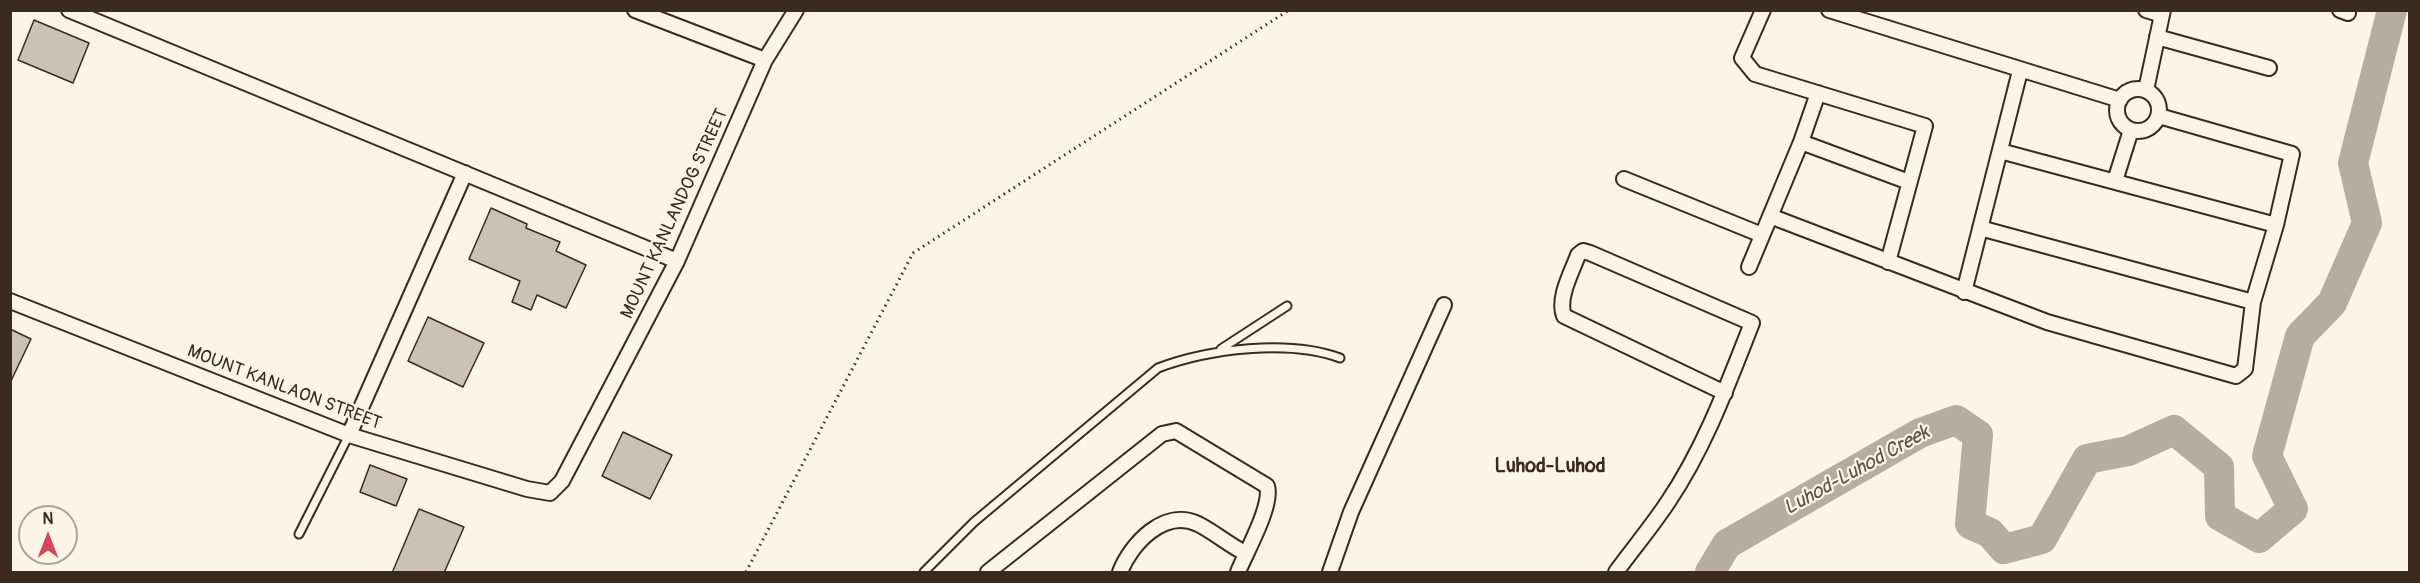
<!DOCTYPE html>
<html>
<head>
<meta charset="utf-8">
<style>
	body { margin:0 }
	#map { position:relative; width:2420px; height:583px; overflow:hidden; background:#fcf5e5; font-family:Pangolin,sans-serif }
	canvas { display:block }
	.frame { position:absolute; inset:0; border:12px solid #3b2a1e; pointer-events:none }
	.north { position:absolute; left:18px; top:505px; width:60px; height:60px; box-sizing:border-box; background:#fcf5e5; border:2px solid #afa495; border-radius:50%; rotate:0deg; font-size:16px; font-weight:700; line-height:24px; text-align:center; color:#3b2a1e }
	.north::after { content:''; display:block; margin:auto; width:21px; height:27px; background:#d1495b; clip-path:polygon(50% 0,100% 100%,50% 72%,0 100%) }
</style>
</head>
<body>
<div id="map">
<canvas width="2420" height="583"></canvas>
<div class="frame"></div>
<div class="north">N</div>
</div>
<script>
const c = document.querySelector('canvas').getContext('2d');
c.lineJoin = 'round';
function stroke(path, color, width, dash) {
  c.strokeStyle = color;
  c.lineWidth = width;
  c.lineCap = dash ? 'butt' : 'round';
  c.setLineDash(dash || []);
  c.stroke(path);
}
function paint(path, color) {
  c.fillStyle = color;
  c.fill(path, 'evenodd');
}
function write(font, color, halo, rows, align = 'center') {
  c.font = font + ' Pangolin,sans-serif';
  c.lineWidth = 4.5;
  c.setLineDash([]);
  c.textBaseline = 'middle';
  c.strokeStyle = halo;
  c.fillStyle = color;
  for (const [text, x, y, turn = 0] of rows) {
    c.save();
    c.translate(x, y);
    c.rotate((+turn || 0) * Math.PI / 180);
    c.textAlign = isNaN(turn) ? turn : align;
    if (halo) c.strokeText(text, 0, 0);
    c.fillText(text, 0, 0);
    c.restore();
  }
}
const river = new Path2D(`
	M1710,572l17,-28 193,-111 36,-13 22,15 -8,89 20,9 14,16 38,-10 45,-80 41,-8 46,-21 45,37 1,49 39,22 34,-29 -26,-53 33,-120 32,-33 35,-80 -14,-60 39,-153`);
const building = new Path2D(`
	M34,20l55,23 -16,40 -55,-23z
	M491,208l36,16 -1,4 34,14 -4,9 30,14 -20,43 -29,-13 -6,15 -19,-8 8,-21 -51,-22z
	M428,317l56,26 -21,44 -55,-26z
	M10,329l21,10 -21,44z
	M623,432l49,23 -22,44 -48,-23z
	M370,465l37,14 -11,27 -36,-14z
	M419,509l45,18 -20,46h-52z`);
const path = new Path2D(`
	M746,572l167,-319 376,-243`);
const lane = new Path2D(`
	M1221,349l66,-43
	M299,534l50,-99
	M924,572l50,-50 184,-154c50,-19 131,-29 182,-10`);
const street = new Path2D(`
	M69,10l608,251
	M635,10l130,50
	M1763,10l-21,48 13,16 170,52 -37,136
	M1829,10l291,90
	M2146,10l16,5
	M2340,10l8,3
	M2157,37l112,31
	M2117 110a21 21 0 1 1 42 0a21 21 0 1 1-42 0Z
	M2146,90l17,-80
	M1818,93l-17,49 108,40
	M2000,151l276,74
	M1624,179l138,56
	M2115,181l16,-51
	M1770,216l277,106 189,54 9,-7 8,-67 23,-77 16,-71 -133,-38
	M1980,228l273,74
	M1749,267l52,-125
	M1964,292l56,-221
	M10,301l339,134 178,54 23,4 12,-12 115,-220 88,-201 31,-50
	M349,435l116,-262
	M988,572l174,-138 14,-3 91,55c6,19 -21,66 -29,86
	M1120,572c11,-28 44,-64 78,-48 16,8 31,21 47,29
	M1330,572l21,-60 93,-207
	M1616,572c17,-23 36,-46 52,-70 37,-55 60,-118 84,-179l-162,-70 -7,-2 -5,4c-6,17 -21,43 -14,61l161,77`);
const streetNames = [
	["MOUNT KANLANDOG STREET",675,214,-65],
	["MOUNT KANLAON STREET",284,388,21]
];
const neighbourhoodNames = [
	["Luhod-Luhod",1550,467]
];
const waterNames = [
	["Luhod-Luhod Creek",1857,471,-29]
];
stroke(river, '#b7ad9e', 30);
paint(building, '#ccc2b3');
stroke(building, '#3b2a1e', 1.5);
stroke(lane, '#3b2a1e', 11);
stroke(street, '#3b2a1e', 18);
stroke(path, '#3b2a1e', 3, [1.5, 4.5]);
stroke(lane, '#fcf5e5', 7);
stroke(street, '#fcf5e5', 14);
write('18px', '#3b2a1e', '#fcf5e5', streetNames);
write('bold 20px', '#3b2a1e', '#fcf5e5', neighbourhoodNames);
write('italic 20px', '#605144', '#fcf5e5', waterNames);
</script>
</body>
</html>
